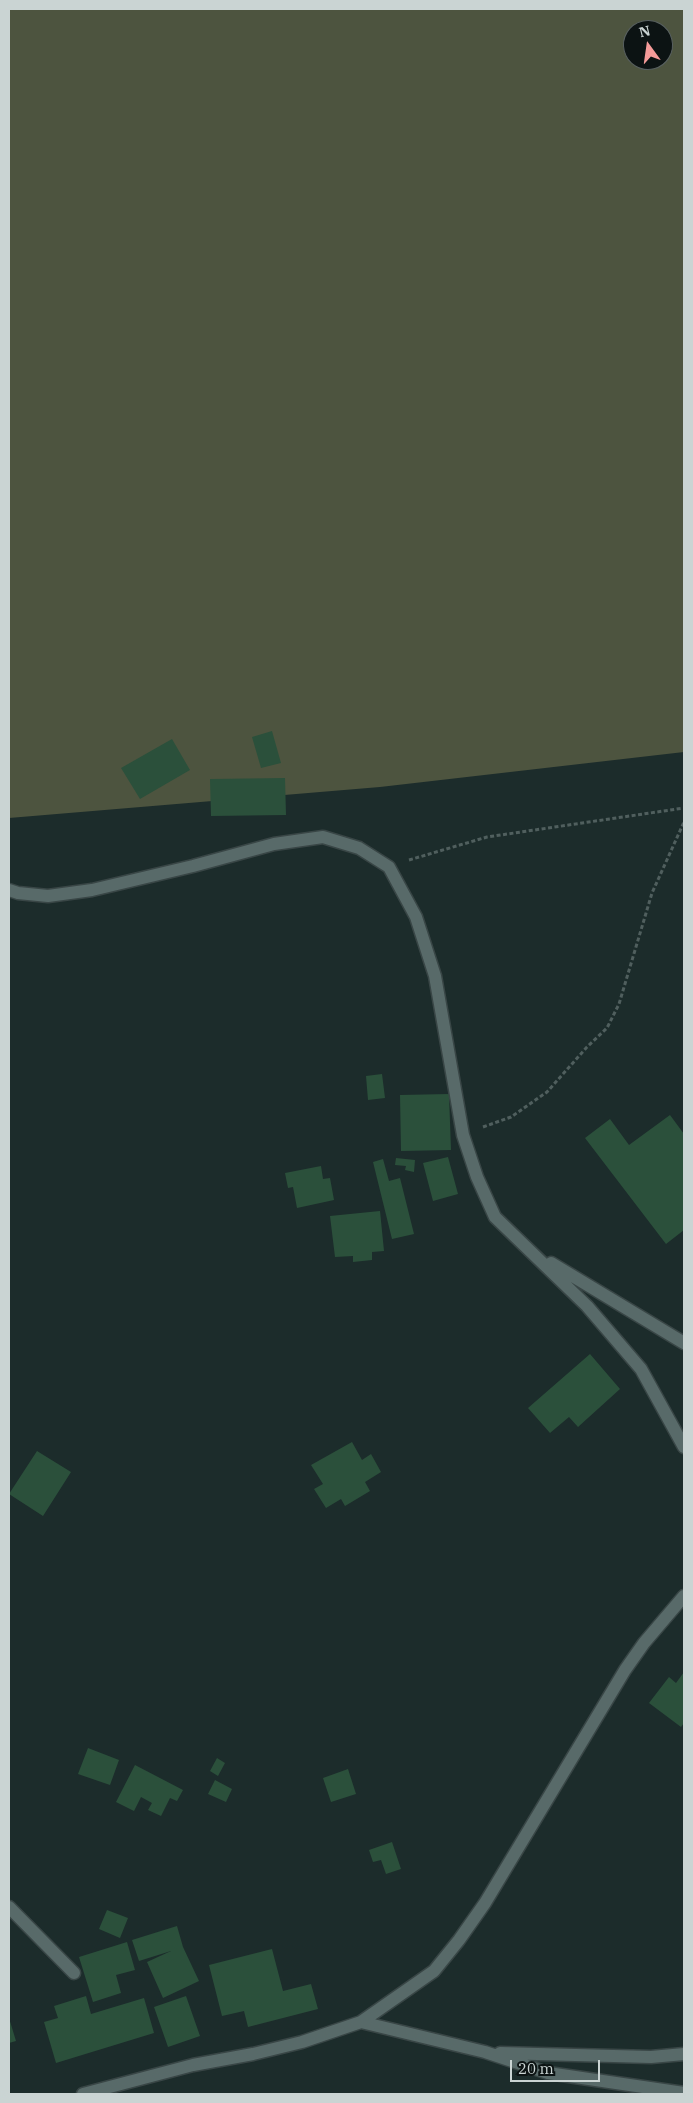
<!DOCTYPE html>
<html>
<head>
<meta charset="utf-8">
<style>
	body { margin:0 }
	#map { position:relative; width:693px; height:2103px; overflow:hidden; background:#1c2c2b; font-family:"IBM Plex Serif",serif }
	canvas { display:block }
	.frame { position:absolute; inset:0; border:10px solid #cad4d3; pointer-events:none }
	.north { position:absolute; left:623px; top:20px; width:50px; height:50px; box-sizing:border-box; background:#0c1313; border:1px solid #586060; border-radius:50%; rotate:346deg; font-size:14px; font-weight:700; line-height:20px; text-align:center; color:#cad4d3 }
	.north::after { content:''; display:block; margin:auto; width:18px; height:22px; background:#f59b99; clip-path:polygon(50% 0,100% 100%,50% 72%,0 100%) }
	.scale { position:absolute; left:510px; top:2060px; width:90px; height:22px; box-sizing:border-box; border:2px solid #cad4d3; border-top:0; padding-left:6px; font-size:15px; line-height:18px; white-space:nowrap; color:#cad4d3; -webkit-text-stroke:4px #0c1313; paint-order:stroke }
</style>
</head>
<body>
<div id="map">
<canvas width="693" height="2103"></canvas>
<div class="frame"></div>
<div class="north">N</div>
<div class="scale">20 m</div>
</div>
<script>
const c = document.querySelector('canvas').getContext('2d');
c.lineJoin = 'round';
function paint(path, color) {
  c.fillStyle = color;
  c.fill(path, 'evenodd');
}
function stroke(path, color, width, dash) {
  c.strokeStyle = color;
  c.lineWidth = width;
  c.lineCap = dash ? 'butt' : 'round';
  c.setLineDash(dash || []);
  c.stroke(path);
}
const green = new Path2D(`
	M9,9h675v743l-304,35 -371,31zM633,30h30v30h-30z`);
const building = new Path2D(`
	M272,731l9,32 -20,5 -9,-31z
	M172,739l18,31 -50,29 -19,-31z
	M285,778l1,37 -75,1 -1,-37z
	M382,1074l3,24 -17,2 -2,-24z
	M449,1094l2,56 -50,1 -1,-56z
	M670,1115l14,19v96l-18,14 -81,-106 25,-19 19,26z
	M448,1157l10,37 -25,7 -10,-38z
	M396,1158l19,2 -1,12 -9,-2 1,-4 -11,-1z
	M383,1159l6,22 11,-3 14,56 -22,5 -19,-77z
	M321,1166l2,13 7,-1 4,22 -37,8 -4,-21 -5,1 -3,-15z
	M380,1211l4,40 -12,1v8l-19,2v-6l-18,1 -5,-41z
	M590,1354l30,35 -42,38 -9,-10 -19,16 -22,-25z
	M352,1442l10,18 9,-6 10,18 -16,10 5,9 -25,15 -4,-7 -15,9 -12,-19 9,-5 -12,-19z
	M37,1451l34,21 -28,44 -34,-22z
	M684,1672v51l-3,4 -32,-24 20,-26 7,6z
	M88,1748l31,12 -9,25 -32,-11z
	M217,1758l8,5 -7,13 -8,-5z
	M135,1765l48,25 -6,11 -7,-3 -9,18 -13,-6 4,-7 -11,-6 -7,14 -18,-9z
	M348,1769l8,25 -25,8 -8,-24z
	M215,1780l17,9 -6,13 -18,-8z
	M392,1842l9,27 -15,5 -5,-14 -8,2 -4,-12z
	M107,1910l21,8 -8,20 -21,-9z
	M177,1926l6,21 16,34 -36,17 -16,-36 24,-11 -32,10 -7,-21z
	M127,1942l8,28 -19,5 5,18 -28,9 -14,-45z
	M272,1949l11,42 28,-7 7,25 -70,18 -4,-16 -22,5 -13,-51z
	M86,1996l5,18 53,-16 10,35 -98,30 -12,-41 14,-4 -4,-12z
	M186,1996l14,40 -32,11 -14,-40z
	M9,2018l7,23 -7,2z`);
const path = new Path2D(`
	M409,860l78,-23 197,-29
	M483,1127l28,-10 36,-25 40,-45 20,-19 12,-24 33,-111 32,-71`);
const minor = new Path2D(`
	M9,890l9,3 30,3 44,-6 101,-24 81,-22 49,-7 36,11 30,19 27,50 19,59 28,159 14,42 18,40 92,89 54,63 43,78
	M551,1263l133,80
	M9,1907l65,66
	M361,2022l124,30 63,21 136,20
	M500,2053l151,4 33,-3
	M83,2094l110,-29 60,-11 49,-12 59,-20 73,-51 25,-31 26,-37 140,-233 19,-27 40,-47`);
paint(green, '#4d543f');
paint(building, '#2b503b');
stroke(minor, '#394646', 15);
stroke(path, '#505f5e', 3, [4, 2.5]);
stroke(minor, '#586a69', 12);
</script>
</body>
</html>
